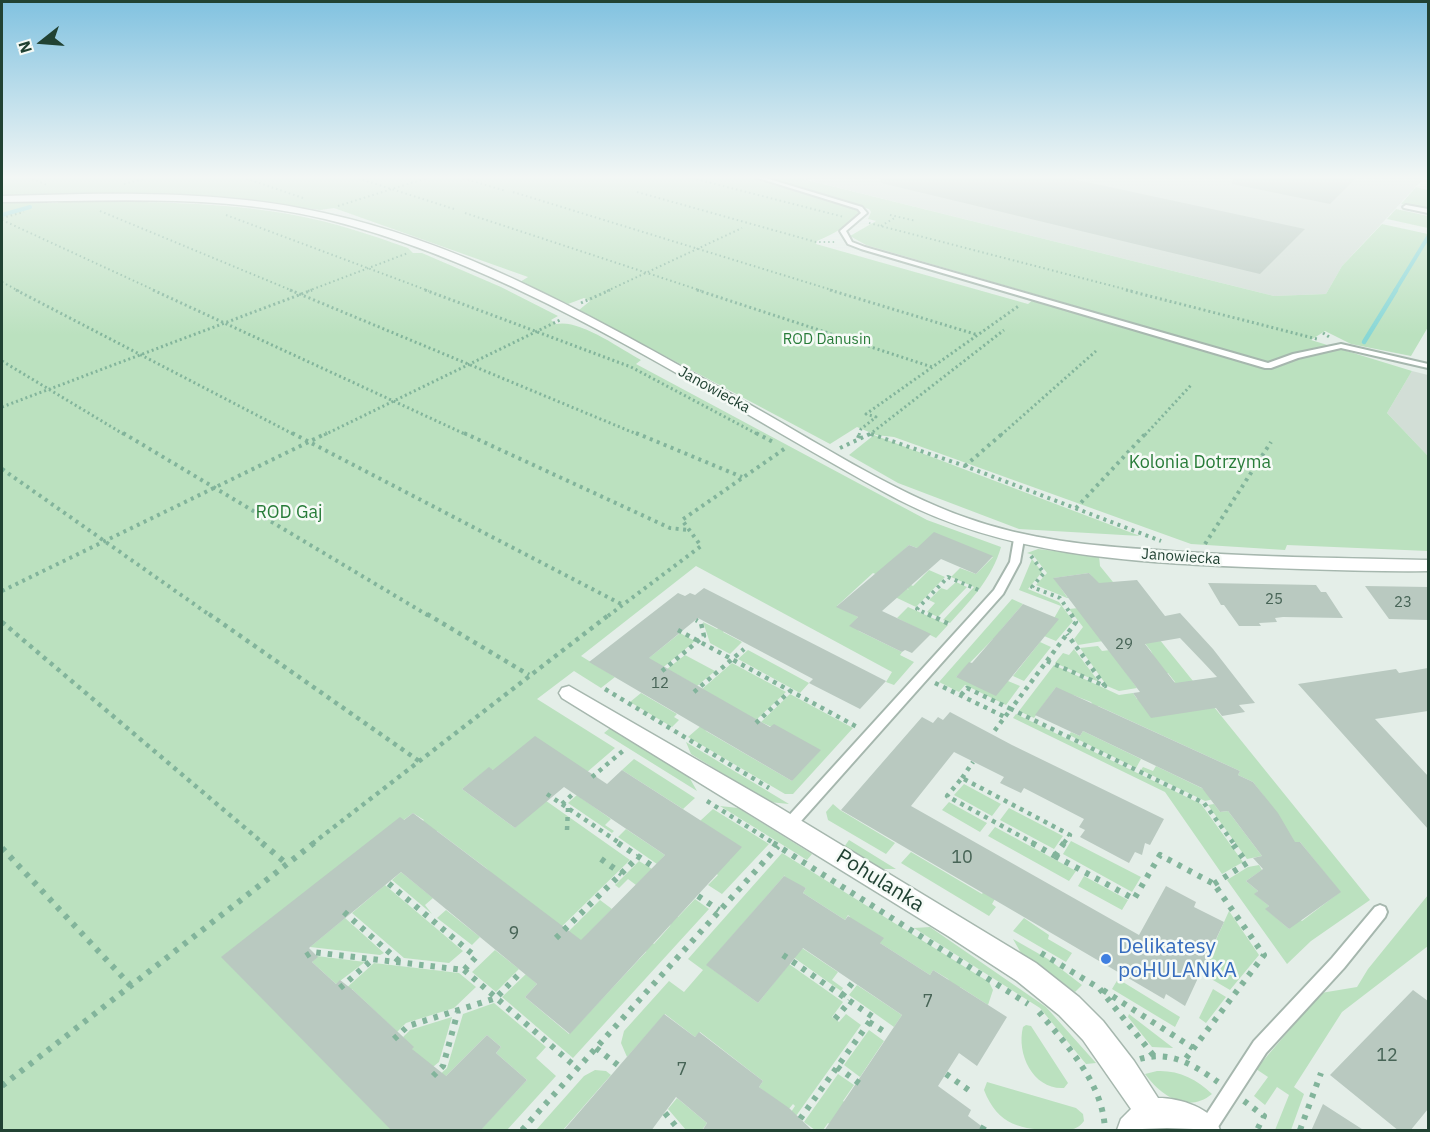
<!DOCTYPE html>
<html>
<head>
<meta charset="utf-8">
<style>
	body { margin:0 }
	#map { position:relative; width:1430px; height:1132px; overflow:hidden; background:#e4eee8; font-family:"IBM Plex Sans",sans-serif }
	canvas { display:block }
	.frame { position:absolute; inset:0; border:3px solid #214233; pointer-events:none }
	.north { position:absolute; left:12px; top:12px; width:60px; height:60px; -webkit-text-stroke:4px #f5faf6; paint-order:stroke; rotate:253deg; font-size:16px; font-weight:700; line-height:24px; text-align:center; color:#214233 }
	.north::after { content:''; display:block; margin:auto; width:21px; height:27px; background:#214233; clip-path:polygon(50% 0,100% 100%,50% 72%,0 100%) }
</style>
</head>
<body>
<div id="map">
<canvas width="1430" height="1132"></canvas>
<div class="frame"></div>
<div class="north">N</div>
</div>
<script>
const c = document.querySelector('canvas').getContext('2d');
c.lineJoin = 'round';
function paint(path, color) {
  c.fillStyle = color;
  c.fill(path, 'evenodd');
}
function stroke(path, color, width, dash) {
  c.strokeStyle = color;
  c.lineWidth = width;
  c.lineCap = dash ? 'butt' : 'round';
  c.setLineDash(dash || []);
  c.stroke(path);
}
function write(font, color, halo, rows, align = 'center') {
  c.font = font + ' "IBM Plex Sans",sans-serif';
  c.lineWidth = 5;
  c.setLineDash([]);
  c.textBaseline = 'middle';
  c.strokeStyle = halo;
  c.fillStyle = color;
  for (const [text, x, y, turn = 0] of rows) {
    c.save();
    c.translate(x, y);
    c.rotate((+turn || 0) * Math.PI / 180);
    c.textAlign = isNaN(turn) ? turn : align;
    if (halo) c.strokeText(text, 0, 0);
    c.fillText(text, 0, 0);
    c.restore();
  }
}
const built = new Path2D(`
	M795,177h630l-83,89 -16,28 -52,2z
	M1412,371l16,4v81l-41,-43z`);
const green = new Path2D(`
	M2,177h750l106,33 2,5c-13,11 -26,19 -43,26l-1,3 212,60 6,-5 223,67 7,-5 -398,-116 -16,-9 26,-15 -8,-2 3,-7 -2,-3 -75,-20 -32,-12h33l479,119 52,-2 16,-28 40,-42 46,10v93l-17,29 -60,-12 -26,-13 -14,9 101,31 -25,42 41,43v95l-141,-6 -2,5 -94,-6 -297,-107 -18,-2 -19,-8 -27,17 -251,-134 11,-9 -6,-3 -16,6 -48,-22 8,-5 -194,-69 -14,2c-105,-14 -212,-17 -318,-14z
	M1416,187l12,3v19l-27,-5z
	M66,201c76,1 153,0 228,14 39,7 77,20 114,33l5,5h9l79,34 57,29 -7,4 5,4c24,-5 63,24 85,36l-5,4 291,156 74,27c-9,31 -29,52 -51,76l-7,-3 31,-33 -23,-10 9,-9 16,6 17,-17 -76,-9 -8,-3 -24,22 -2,10 -10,-4 -36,33 21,11 -8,10 4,-3 5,7 43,21 -2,3 14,7 -20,23 -8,-3 6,-10 -196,-106 -115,90 34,21 -14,11 -27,-17 -37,28 78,49 -29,25 -93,-3 -4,-2 -27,21 53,39 27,-30 88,62 -78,76 -66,-68 -49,-37 -4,4 -14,-11 5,-4 -11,-7 -191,144 170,173h-390v-928l54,1z
	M1396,209l32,7v12l-41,-9z
	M874,435l266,101 -121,-7 -121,-46 -49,-28z
	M1038,549l61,7 1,10 13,16 257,318 -59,41 -24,23 -60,-84 21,-13 11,-2 3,5 -16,11 12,10 -3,3 14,12 -3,3 23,20 7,-13 6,5 38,-29 -40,-50 -8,1 -29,-48 -10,-13 -15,-7 2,-4 -142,-65 -2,3 -5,-7 -18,-7 -2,3 -16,-8 1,-3 -22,31 -15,-7 35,-46 65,30 14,-2 4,6 38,-17 -7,-9 -7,1 -10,-23 -62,-78 -35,5 13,19h4l-4,1 -31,-13 11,-12 -14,-18 -6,-2z
	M1032,559l10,13 -14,17 31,13 14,19 -17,20 -12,-5 17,-30 -42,-16z
	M929,570l16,7 -29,30 -21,-10 10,-9 4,2 -3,-3 3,-3 4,2z
	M956,582l11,5 -29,30 -11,-5 8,-9 -6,-3 12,-12 6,2z
	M1012,599l11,5 -23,27 -1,10 -6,-2 -37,38 52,4 12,5 -14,19 -41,-20 -6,7 -20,-10z
	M908,607l40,18 -12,13 -39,-20z
	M1078,608l25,33 -25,4 -4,-6 9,-12 -14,-18z
	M703,622l14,7 3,-2 5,2 -2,3 19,10 -12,12 -20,-11z
	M680,633l15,8 -35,29 -15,-9z
	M1040,642l11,5 -27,34 -11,-5z
	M1098,646l4,5 8,-1 27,38 -18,3 -12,-5 -27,-38z
	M1074,649l25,33 -44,-19 8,-10 6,2z
	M748,650l61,33 -9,10 -62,-34z
	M685,655l30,16 -18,15 -30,-17z
	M732,663l54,29 -30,28 -54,-31z
	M641,693l36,21 -3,3 5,3 -7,7 -42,-25z
	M790,694l63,34 -60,66h-8l-97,-57 15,-13 3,7 86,50 4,-12 5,2 19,-21 -59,-28z
	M1016,714l185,90 42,58 -21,12 -57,-82 -152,-74z
	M610,728l79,49 8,14 -93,-58z
	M1083,731l58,28 -5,9 -67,-33 2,-3 9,4z
	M686,742l103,62 -20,-2 -78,-48z
	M634,759l61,39 -12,11 -61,-39z
	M1156,766l60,29 3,3 -14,3 -64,-31 2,-3 10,4z
	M964,784l37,20 -9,12 -38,-21z
	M577,795l34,24 -6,6 9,6 -2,2 -44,-30z
	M949,802l38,21 -7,9 -38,-22z
	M833,804l7,6 55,33 -9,11 -58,-34 -2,-8z
	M1214,804l6,8 8,-1 34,45 -15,3 -39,-54z
	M720,806l18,2 74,46 -5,6z
	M1009,808l54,28 -9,13 -54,-29z
	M713,809l56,35 -47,50 -14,-9 10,-10 -6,-4 14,-14 5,3 -4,-4 10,-10 5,2 -42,-27z
	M995,827l81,44 -7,10 -81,-45z
	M626,829l39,26 -8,9 -39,-27z
	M849,840l47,29h-14l-38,-22z
	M1071,841l70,36 -9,15 -69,-38z
	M911,852l71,42 2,-3 12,6 -4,7 4,3 -7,9 -88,-53z
	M782,853l207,129 4,8 -5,15 -28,-18 -4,5 -8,-13 -15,-9 -3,5 -83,-53 3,-5 -2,-2 -3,5 -42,-27 3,-5 -23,-8 2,-5 -78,90 51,38 31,-39 54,38 -11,15 7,5 7,-8 15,11 -65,91 -5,-4 4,-6 -2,-2 -5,6 -29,-23 4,-6 -63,-49 -5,5 -30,-23 -38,43 -6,-14 3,-12 45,-50 15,11 19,-22 -15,-11z
	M639,861l13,8 -16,16 -8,-6 -9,9 -4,-3z
	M401,872l32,26 -8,7 7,9 -40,-34z
	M1084,876l44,24 -6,10 -44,-24z
	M385,885l78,66 -14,12 -45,-5 -52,-45z
	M1428,895v51l-86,66 -48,75 10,7 -13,36h-16l14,-35 -12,-8 -12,18 -11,-9 14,-19 -12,-8 65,-76 36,-6 11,-18z
	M695,899l14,10 -136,149 -71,-61 24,-23 11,10 -12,13 44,37 77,-82 2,-12 6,4 16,-18 3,-12 5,3z
	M600,900l12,9 -36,37 -17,-5z
	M446,910l34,27 -8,8 9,7 -44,-34z
	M1229,911l30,44 -29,35 -29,-17z
	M345,918l39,35 -4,2 -70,-8z
	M1024,918l25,17 -1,4 24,14 -6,9 -53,-31z
	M930,927l116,80 50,56 -10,1 -46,-56 -126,-80z
	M1013,939l35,20 34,26 -7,7 -54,-39z
	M802,948l36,24 -6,8 11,8 -2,3 -55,-39z
	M495,950l24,19 -23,23 -24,-20z
	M317,956l48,6 -29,22 -24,-22z
	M374,963l85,10 17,14 -22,21 -48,15 -14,14 2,-8 -42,-40 -9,2z
	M1118,979l62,38 -5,10 -63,-38z
	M857,985l45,30 -8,12 -45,-32z
	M1213,989l13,8 -20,26 -7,-5z
	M494,1003l52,44 -10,11 20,18 -49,54h-27l47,-50 -31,-27 5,-6 -14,-12 -47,47 -4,-4 11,-10 16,-54z
	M1129,1014l43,33 1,1 -21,-1 -24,-30z
	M452,1017l-13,45 -11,9 -25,-34 7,-7z
	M1026,1025l5,1 37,57 -4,5c-30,2 -48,-33 -41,-61z
	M869,1030l15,11 -24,36 -16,-12z
	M595,1070l11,1 5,4 -48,55h-27l48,-54z
	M1157,1071c21,-1 40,8 55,23 -24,20 -51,2 -67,-20z
	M838,1074l16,11 -11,16 7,5 -15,22 -7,-5 -5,7h-8l-11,-8z
	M987,1082l89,26 7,6 1,7c-7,10 -16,9 -28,9 -34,0 -58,-4 -72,-40z
	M677,1098l30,25 -5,7h-16l-18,-21z`);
const streamFar1 = new Path2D(`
	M2,215l28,-8
	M1395,291l33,-54`);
const stream = new Path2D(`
	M1364,342l32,-52`);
const building = new Path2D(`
	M881,177h182l242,52 -45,45 -379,-91z
	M1233,177h124l-27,27 -98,-20z
	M934,532l59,24 -17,18 -35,-15 -59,52 49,23 -19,19 -7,-3 -3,2 -53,-26 9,-9 -22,-10 73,-62 8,3z
	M1089,573l10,10 38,-3 28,36 15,-3 33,36 42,54 -16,2 6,7 -23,4 -6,-8 -65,10 -18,-25 7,-1 -87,-114zM1180,638l23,24 14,15 -42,6 -30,-39z
	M1208,583l108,2 5,7h5l17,26 -60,-1 -8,1 2,4 -18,1 2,3h-22l-15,-21h-3z
	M1365,586l63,1v33l-39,-1z
	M704,588l182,93 -26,28 -51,-26 4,-4 -115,-61 -49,40 121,69 4,-3 47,26 -29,31 -203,-119 89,-69 7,3 5,-3 5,2z
	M1023,604l36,15 -63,77 -40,-19 13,-15 3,1z
	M1428,668v43l-53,8 53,57v53l-130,-145 98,-15 3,4z
	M1056,687l184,84 -2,4 15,7 25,31 17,29h5l41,50 -52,37 -24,-20 4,-3 -15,-12 4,-3 -12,-10 17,-12 -10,-11 9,-2 -34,-45 -8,1 -18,-24 -119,-57 -3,5 -45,-21z
	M950,712l62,33 152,74 -14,26 -5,-2 -3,12 -7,-3 -6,11 -49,-26 5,-7 -6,-3 5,-8 -60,-31 -3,5 -21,-10 4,-6 -50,-25 -43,54 228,129 27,-49 30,16 -2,5 30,15 -39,84 -19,-12 -2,5 -323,-189 81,-93 11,6 5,-6 5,3z
	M535,736l72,48 15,-14 120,77 -172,187 -45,-37 12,-13 -136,-112 -92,76 9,9 -6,5 24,22 4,-4 13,10 61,57 -2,2 34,27 41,-41 14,12 -5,6 31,27 -47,51h-88l-171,-174 179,-140 4,3 9,-7 168,127 84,-85 -101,-68 -49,41 -53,-39 27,-22 4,3z
	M784,876l22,12 -3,5 42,27 3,-4 36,22 -4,5 50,32 3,-5 74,47 -30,49 -18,-13 -21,33 33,24 -3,6 20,15h-164l78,-116 -99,-67 -45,55 -52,-38z
	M1413,990l15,11v108l-18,22h-11l-69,-56z
	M664,1014l31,23 4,-5 64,49 -4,6 30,21 24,23h-111l5,-8 -31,-26 -25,34h-88z
	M1323,1104l42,27h-54z`);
const pathFar4 = new Path2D(`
	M28,177l19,8
	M242,177l61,21
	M354,177l100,32
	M459,177l47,14
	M688,177l156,40
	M124,184l27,-7
	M513,192l322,99
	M637,192l179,50h21
	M338,206l92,-29
	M100,211l193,80
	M465,213l237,78
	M226,215l203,76
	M890,215l26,6
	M2,218l22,-6
	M2,220l154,71
	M869,223l263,68
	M881,226l15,-9
	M2,282l17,9
	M308,291l100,-38
	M607,291l135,-63`);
const pathFar3 = new Path2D(`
	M16,290l279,145
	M153,290l314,145
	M290,290l349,145
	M425,290l206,77 128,68
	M697,290l235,77
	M830,290l148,45
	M1126,290l191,49
	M581,303l29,-13
	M1323,333l8,5
	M2,361l123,74
	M2,407l310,-117
	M324,435l236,-115
	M859,435l2,-6 15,-12 -10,-3 154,-109
	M869,435l135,-105
	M1001,435l95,-84
	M1145,435l47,-51`);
const pathFar2 = new Path2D(`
	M123,433l306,183
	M292,433l331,172
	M464,433l206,95 18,2
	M636,433l106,44
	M756,433l19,10
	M871,434l94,32 196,75
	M858,438l2,-5
	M840,448l32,-15
	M965,466l38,-33
	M2,469l209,147
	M1076,508l70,-75
	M1205,544l66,-102
	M1031,556l13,17 -12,14 28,11 12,18
	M2,591l325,-158
	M608,616l93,-70 -19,-26 105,-73
	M931,616l-14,-7 31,-32 33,14`);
const pathFar1 = new Path2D(`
	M209,614l210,147
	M427,614l102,61
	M928,614l23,11
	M1071,614l5,8 -65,87 193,94 30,41
	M2,622l262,222
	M678,630l181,98
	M1047,661l58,25 -38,-52
	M662,671l42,-35 -3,-13 -5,-3
	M935,683l70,34
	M605,689l164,99
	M694,692l50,-43
	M961,695l6,-7 44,21 -19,25
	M756,723l34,-32
	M592,777l32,-27
	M962,778l11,-16
	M547,794l74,50
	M707,801l68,43
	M562,804l12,-11
	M567,830l1,-22
	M312,844l298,-230
	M1035,844l-88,-48 15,-18 108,57 -7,9`);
const path = new Path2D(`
	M262,843l25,21
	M618,843l36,24
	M773,843l255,161
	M1032,843l23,13
	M2,848l129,138
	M1055,856l79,43 26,-44 54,29 50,71 -80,106
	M1055,856l9,-13
	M601,859l21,15
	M1214,884l33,-21 -15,-20
	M698,896l21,14
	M344,912l56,50
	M556,938l83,-82
	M1041,953l58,35 55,68
	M783,955l90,62 -73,102
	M306,956l6,-4 152,18 12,-13 -88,-74
	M464,970l113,98
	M340,988l33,-29
	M1103,990l90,58
	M842,996l11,-14
	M1039,1012c29,35 64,71 66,118
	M835,1019l15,-18
	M869,1022l19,12
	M394,1039l14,-13 88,-28 26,-27
	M596,1048l23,18
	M1140,1059c30,-9 54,6 78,23
	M837,1067l26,19
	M946,1074l24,17
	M433,1076l10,-10 15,-55
	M2,1086l312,-243
	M1244,1101l20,15 -7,14
	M665,1113l14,17
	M522,1130l256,-284
	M982,1130l5,-9
	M1300,1130l21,-57`);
const service = new Path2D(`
	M755,177h7l100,30 5,6 -21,18 6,11 13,5 403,116 25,-9 48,-10 87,20v4l-87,-20 -43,10 -27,10h-6l-404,-119 -13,-5 -8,-13 21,-18 -3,-4z
	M1406,205l22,4v4l-24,-5 -1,-1z
	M1019,536l5,3 -4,23 -17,32 -209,235 -5,2 -5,-2 -2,-4 2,-4 210,-231 16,-28 4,-23z
	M1380,905l5,2 2,5 -2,5 -41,51 -78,85 -50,77h-19l3,-6 54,-83 78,-83 43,-51z`);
const minor = new Path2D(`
	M569,686l208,120 259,157 43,34 24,24 31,40 24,37c22,0 55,10 62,32l-53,-2 -50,2 4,-11 10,-10 -48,-69 -24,-25 -42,-34 -69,-45 -386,-238 -3,-5 3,-5z`);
const tertiary = new Path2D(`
	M83,194c80,-1 162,1 241,19 149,32 284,113 416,186 72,40 150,92 227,119 61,22 126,28 190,32 90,7 181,8 271,10v11c-60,1 -121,-2 -182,-4 -118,-5 -240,-12 -347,-67 -181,-97 -372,-232 -574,-281 -106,-25 -215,-18 -323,-17v-6z`);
const markers = [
	[1106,959,6,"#3f7fe0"]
];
const farParknames = [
	["ROD Danusin",827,340]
];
const farStreetnames = [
	["Janowiecka",714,390,29],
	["Janowiecka",1181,557,4]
];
const numberNames = [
	["25",1274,600],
	["23",1403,603],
	["29",1124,645],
	["12",660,684]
];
const parkNames = [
	["Kolonia Dotrzyma",1200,463],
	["ROD Gaj",289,513]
];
const nearNumbernames = [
	["10",962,858],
	["9",514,934],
	["7",928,1002],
	["12",1387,1056],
	["7",682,1070]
];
const nearStreetnames = [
	["Pohulanka",880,881,32]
];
const nearShopnames = [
	["Delikatesy",1118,947],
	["poHULANKA",1118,971]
];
paint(built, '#d2ded6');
paint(green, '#bbe1bf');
stroke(streamFar1, '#88d7d5', 4);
stroke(stream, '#88d7d5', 4.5);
paint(building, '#b9c9c0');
stroke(service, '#a6b7ae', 4);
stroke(minor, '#a6b7ae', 3);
stroke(tertiary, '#a6b7ae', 3);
stroke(pathFar4, '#82b49b', 2, [1.5, 3]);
stroke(pathFar3, '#82b49b', 3, [2, 3]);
stroke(pathFar2, '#82b49b', 4, [3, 4.5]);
stroke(pathFar1, '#82b49b', 4.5, [4, 5]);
stroke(path, '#82b49b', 6, [4.5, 7]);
paint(service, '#fff');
paint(minor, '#fff');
paint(tertiary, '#fff');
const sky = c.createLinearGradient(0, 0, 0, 335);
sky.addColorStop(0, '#81c2e0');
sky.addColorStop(0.53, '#f3f7f5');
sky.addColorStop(1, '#f3f7f500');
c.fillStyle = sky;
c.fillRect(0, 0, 1430, 335);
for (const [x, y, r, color] of markers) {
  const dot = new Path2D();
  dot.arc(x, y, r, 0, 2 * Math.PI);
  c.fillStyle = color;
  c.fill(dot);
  stroke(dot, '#f5faf6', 2);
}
write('15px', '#287c39', '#f5faf6', farParknames);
write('15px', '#214233', '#f5faf6', farStreetnames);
write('15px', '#476456', null, numberNames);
write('18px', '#287c39', '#f5faf6', parkNames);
write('18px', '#476456', null, nearNumbernames);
write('21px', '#214233', '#f5faf6', nearStreetnames);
write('21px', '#366cbe', '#f5faf6', nearShopnames, 'left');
</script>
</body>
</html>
